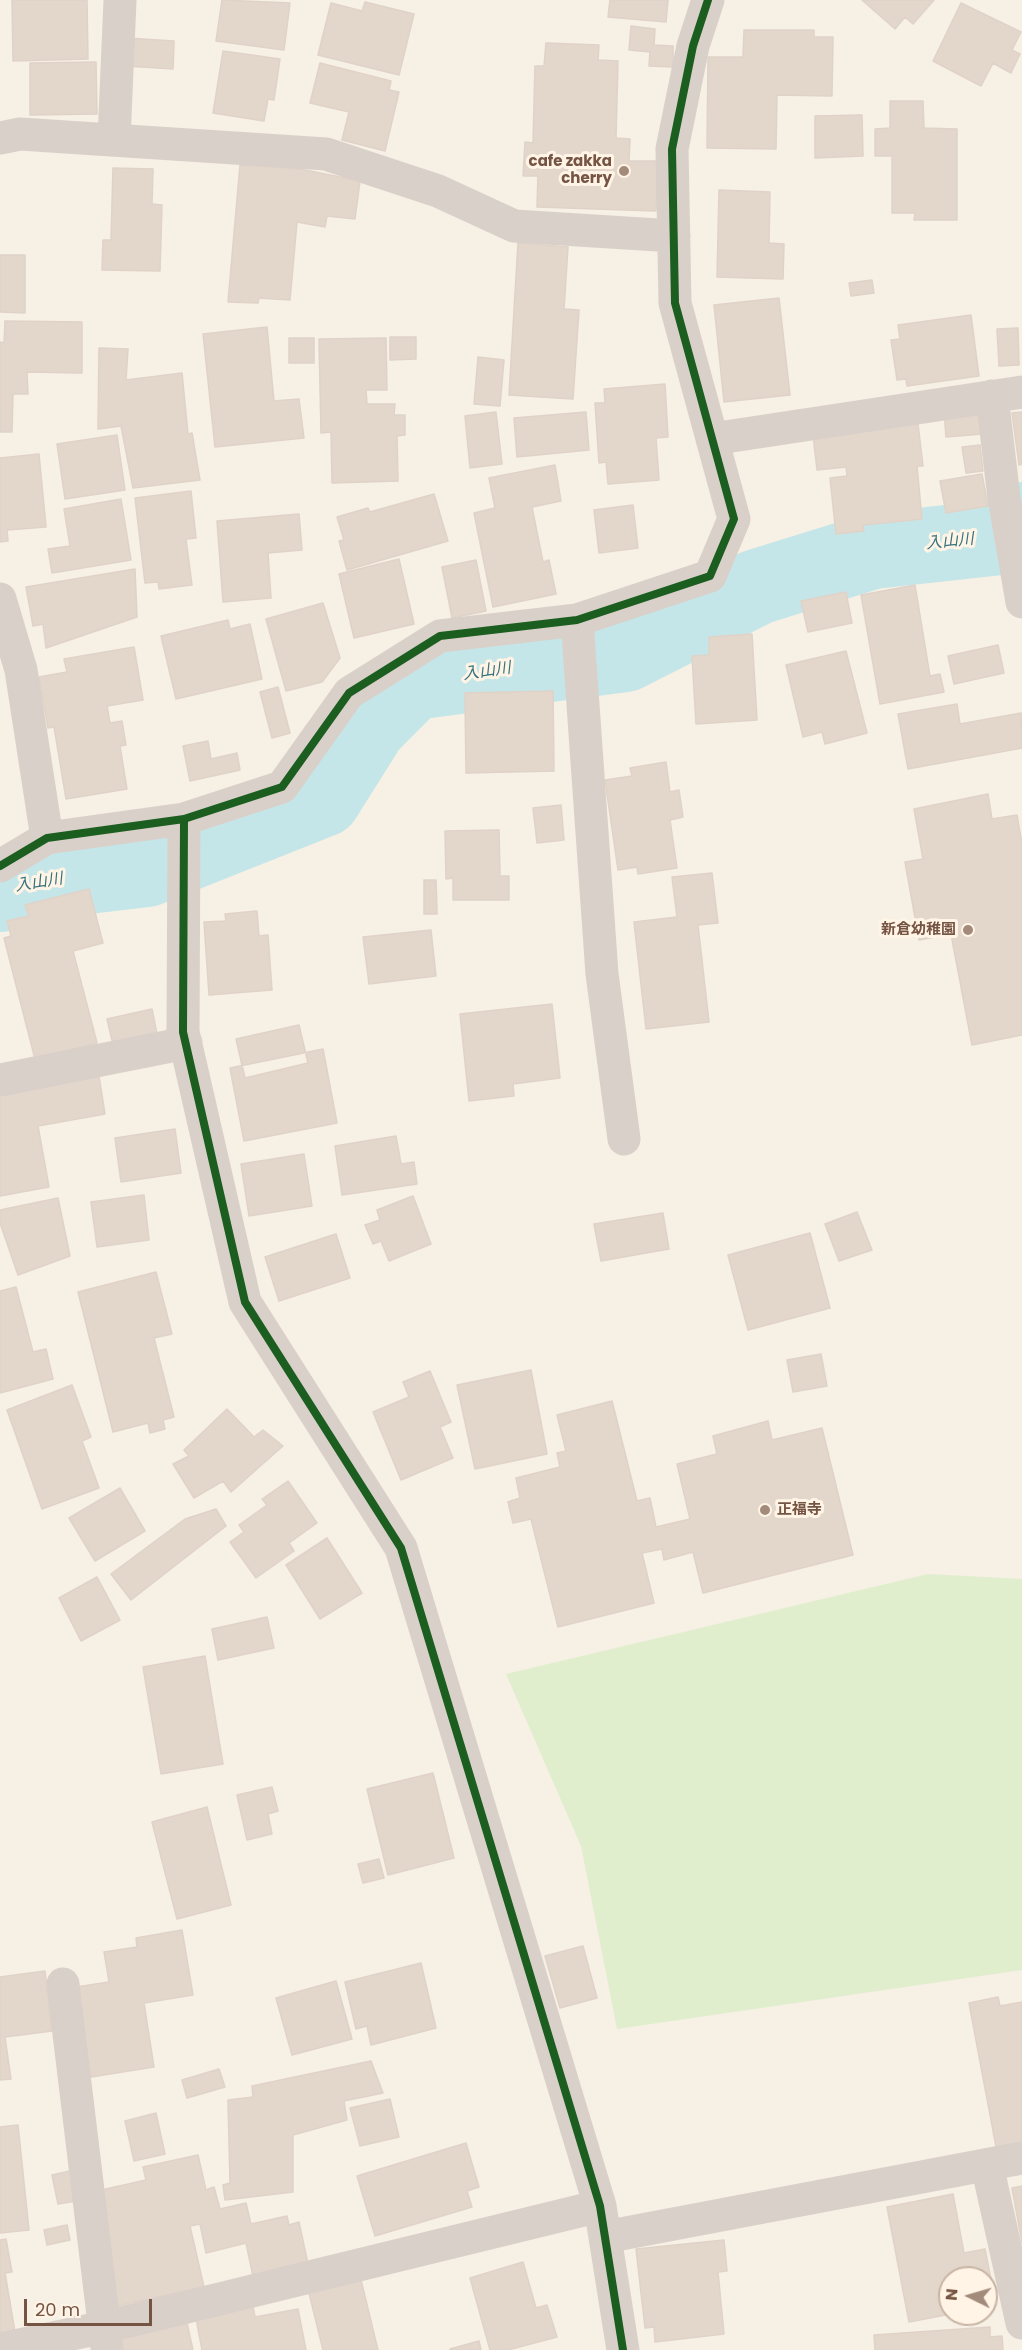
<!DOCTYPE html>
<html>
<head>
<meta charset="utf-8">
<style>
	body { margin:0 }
	#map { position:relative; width:1022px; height:2350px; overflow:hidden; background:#f6f0e5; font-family:Poppins,sans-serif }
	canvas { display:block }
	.north { position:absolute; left:938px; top:2266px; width:60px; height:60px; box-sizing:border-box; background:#fff4e5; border:2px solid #c8b4a5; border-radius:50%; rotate:275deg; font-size:16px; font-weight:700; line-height:24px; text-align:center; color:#765444 }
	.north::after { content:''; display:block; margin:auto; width:21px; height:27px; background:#a38b7c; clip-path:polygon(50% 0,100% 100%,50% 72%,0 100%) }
	.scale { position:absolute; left:24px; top:2299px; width:128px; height:27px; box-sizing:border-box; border:3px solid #765444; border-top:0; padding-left:8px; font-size:18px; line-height:21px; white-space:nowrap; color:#765444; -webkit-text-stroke:4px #fff4e5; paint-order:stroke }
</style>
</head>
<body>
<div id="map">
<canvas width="1022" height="2350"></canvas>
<div class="north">N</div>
<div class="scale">20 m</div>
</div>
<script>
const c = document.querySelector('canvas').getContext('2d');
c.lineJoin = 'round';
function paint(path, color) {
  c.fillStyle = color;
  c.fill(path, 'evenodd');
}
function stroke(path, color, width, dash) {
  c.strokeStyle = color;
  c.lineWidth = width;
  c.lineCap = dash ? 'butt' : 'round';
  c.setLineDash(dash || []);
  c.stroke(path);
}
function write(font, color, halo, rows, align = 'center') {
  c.font = font + ' Poppins,"Noto Sans JP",sans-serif';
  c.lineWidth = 6;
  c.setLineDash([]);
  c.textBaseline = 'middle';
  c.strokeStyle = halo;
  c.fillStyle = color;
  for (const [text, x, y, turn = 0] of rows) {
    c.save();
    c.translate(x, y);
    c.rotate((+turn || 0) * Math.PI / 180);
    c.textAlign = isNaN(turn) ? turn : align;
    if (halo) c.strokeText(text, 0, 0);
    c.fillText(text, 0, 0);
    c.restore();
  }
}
const green = new Path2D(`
	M928,1574l94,5v391l-405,59 -36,-183 -75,-172z`);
const river = new Path2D(`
	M0,894l11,-9 136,-16 176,-70 46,-73 44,-44 212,-28 132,-67 116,-36 128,-14 21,-17`);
const building = new Path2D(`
	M12,0h75l1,59 -75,2z
	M222,0l68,3 -6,47 -68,-9z
	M610,0h58l-2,22 -58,-5z
	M862,0h72l-21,24 -8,-7 -10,12z
	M365,2l49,12 -15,61 -81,-20 13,-52 31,8z
	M961,3l60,29 -9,18 8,4 -9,19 -18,-10 -12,23 -48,-25z
	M631,26l24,3 -1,16 19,1v21l-24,-1 1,-14 -21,-2z
	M744,30h70v7h19l-1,59 -55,-1 -1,54 -69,-1 1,-91h35z
	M127,38l47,3 -1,28 -47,-3z
	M546,43l53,2 -1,15 20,1 -2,77 14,1 -1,22h29l-2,50 -119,-4 1,-31h-15l2,-34 8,1 2,-77h9z
	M223,51l57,8 -6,41 -6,-1 -4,22 -51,-8z
	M96,62l1,52 -67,1v-52z
	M320,63l71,18 -2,9 10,2 -14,59 -43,-11 7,-28 -39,-9z
	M890,101h33l1,27 33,1v91h-43l1,-7h-23v-57h-17v-27l15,-1z
	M862,115l1,41 -48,2v-42z
	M240,165l60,4 60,12 -5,38 -28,-3 -2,11 -28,-5 -7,78 -31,-2 -1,5 -30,-1z
	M113,168l40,1 -1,35 10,1 -2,66 -58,-1 1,-30h8z
	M719,190l51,2 -1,51 15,1 -1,35 -66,-2z
	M518,243l50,4 -4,62 15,1 -6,89 -64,-4z
	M0,255h25v58l-25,-1z
	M872,280l2,13 -23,3 -2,-13z
	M779,298l11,97 -66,7 -10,-97z
	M971,315l8,61 -72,10 -1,-7 -9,1 -6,-40 9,-1 -2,-14z
	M5,321l77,1v51l-55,-1 1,22h-15l-1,38h-12v-90l4,1z
	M267,327l7,74 25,-2 5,39 -89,9 -12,-113z
	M1018,328l1,37 -20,1 -2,-37z
	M390,337h26v22l-26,1z
	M289,338h25v25h-25z
	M386,338l1,52h-21l1,14h28l-1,11h11v20l-8,1 1,45 -66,2 -1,-51 -10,1 -2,-94z
	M99,348l29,1 -2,31 56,-7 6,61 4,-1 8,47 -67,8 -12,-62 -23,3z
	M478,357l26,3 -4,46 -26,-2z
	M665,384l3,53 -12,1 3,42 -51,4 -2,-22 -7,1 -4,-60h10l-1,-14z
	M980,409l2,25 -36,3 -2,-26z
	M496,412l6,52 -32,4 -5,-52z
	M586,412l3,38 -72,7 -3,-39z
	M1022,412v52l-3,1 -7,-52z
	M918,424l5,42h-6l5,53 -59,6 1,6 -28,3 -6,-56 17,-2 -1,-9 -29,3 -4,-35z
	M117,435l8,55 -60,9 -8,-55z
	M980,445l3,26 -17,2 -4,-26z
	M39,454l7,73 -39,3 1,11 -8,1v-84z
	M555,465l6,36 -29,6 11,55 6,-2 7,34 -63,13 -19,-94 21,-5 -6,-30z
	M982,474l6,32 -42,7 -6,-32z
	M191,491l5,47 -10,1 6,46 -33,4 -1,-7 -13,1 -10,-85z
	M434,494l14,47 -101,29 -8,-29 5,-1 -7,-23 31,-9 2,4z
	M121,499l10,61 -79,13 -4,-24 22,-3 -6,-37z
	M633,505l5,43 -39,5 -5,-43z
	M299,514l3,36 -34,3 3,45 -48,4 -6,-81z
	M399,559l15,65 -60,14 -15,-64z
	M476,560l10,51 -34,7 -10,-51z
	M135,569l2,48 -91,31 -3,-24 -10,2 -7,-39z
	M915,585l15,91 10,-2 4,18 -64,12 -19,-109z
	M846,592l6,31 -44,9 -7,-31z
	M323,603l17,55 -18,24 -36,9 -20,-72z
	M228,620l2,9 20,-5 12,55 -86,20 -15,-63z
	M752,634l5,86 -61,4 -4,-68 17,-1v-18z
	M998,645l6,28 -50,11 -6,-28z
	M134,647l9,53 -36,6 3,17 12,-2 4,24 -6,1 7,43 -61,10 -12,-72 -6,1 -9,-51 28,-5 -3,-13z
	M846,651l21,82 -42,11 -3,-12 -19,5 -17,-72z
	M278,687l12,46 -18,5 -12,-46z
	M553,691l1,80 -88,2 -1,-80z
	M957,704l3,20 61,-11 1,35 -114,21 -10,-55z
	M208,741l3,18 26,-6 3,17 -50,11 -7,-35z
	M666,762l4,30 9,-2 4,27 -13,3 7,48 -39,6 -1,-7 -19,3 -13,-90 27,-4 -2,-8z
	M988,794l4,25 25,-4 5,29v191l-50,10 -21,-111 -32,6 -14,-78 18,-3 -9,-50z
	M561,805l3,35 -27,3 -4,-35z
	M499,830l1,46h9v24h-56v-22l-7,1 -1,-48z
	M712,873l6,50 -20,2 11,97 -63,7 -12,-107 43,-5 -5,-40z
	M424,880h12l1,34h-13z
	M89,889l14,54 -30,8 24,92 -62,16 -31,-121 7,-2 -4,-15 22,-5 -4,-11z
	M257,911l2,25 9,-1 4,55 -63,5 -5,-73 22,-1 -1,-7z
	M431,930l5,46 -67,8 -6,-47z
	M552,1004l8,74 -47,6 1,12 -45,5 -9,-87z
	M152,1009l6,30 -44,10 -7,-30z
	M299,1025l9,38 -63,15 -9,-39z
	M323,1049l14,74 -93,18 -14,-73z
	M99,1076l6,38 -67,12 11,61 -49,9v-103z
	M175,1129l6,44 -60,9 -6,-44z
	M396,1136l5,28 13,-2 3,22 -75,11 -7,-49z
	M304,1154l8,52 -63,10 -8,-52z
	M144,1195l5,45 -52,7 -6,-45z
	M413,1196l18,48 -42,17 -8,-20 -8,3 -8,-19 15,-5 -3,-10z
	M58,1198l12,58 -52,19 -18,-52v-13z
	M857,1212l15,38 -33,11 -14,-37z
	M663,1213l6,36 -68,12 -7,-37z
	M810,1233l20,75 -82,22 -20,-75z
	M336,1234l14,44 -71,23 -14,-44z
	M156,1272l16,62 -18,4 20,79 -11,3 2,9 -15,4 -2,-10 -35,9 -35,-140z
	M16,1287l17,65 13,-3 7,30 -53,14v-102z
	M821,1354l6,32 -34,6 -6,-32z
	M531,1370l16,84 -72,15 -18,-84z
	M430,1371l21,51 -11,5 13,31 -52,22 -28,-68 36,-15 -6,-15z
	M72,1385l19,52 -9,4 17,47 -57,21 -35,-99z
	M612,1401l25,100 13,-3 6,29 34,-8 -13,-55 40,-10 -4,-18 55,-15 4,19 50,-12 31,127 -150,38 -10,-41 -29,8 -2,-11 -20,4 12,50 -96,24 -27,-108 -18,4 -5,-21 12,-4 -4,-20 44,-11 -3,-14 9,-2 -9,-36z
	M227,1409l27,28 9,-7 20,16 -52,46 -8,-11 -29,17 -21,-34 16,-8 -5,-6z
	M288,1481l29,42 -28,20 5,8 -38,27 -26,-36 14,-10 -5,-7 28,-20 -5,-6z
	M120,1488l25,43 -50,30 -26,-43z
	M216,1509l10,17 -95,74 -20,-26 74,-55z
	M327,1538l35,55 -42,26 -34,-54z
	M97,1577l23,43 -39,21 -22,-43z
	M267,1617l7,31 -56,12 -6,-31z
	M205,1656l18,108 -62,10 -18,-107z
	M433,1773l21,85 -66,17 -21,-86z
	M272,1787l6,24 -10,3 4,20 -25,6 -10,-45z
	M207,1807l24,98 -54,14 -25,-97z
	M379,1859l5,19 -21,5 -5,-19z
	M182,1930l11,65 -49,8 10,64 -63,10 -15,-90 33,-5 -5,-30 33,-5 -1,-9z
	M583,1946l14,52 -37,10 -15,-52z
	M421,1963l15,65 -65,17 -4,-19 -11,3 -11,-47z
	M45,1971l7,60 -47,6 6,42 -11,1v-103z
	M336,1981l16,58 -60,16 -16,-57z
	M998,1997l2,9 22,-4v145l-25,5 -28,-149z
	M371,2061l12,32 -39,8 3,19 -54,15v57l-68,8 -2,-15 7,-2 -2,-83 25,-3 -1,-11z
	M219,2069l6,18 -38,11 -5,-18z
	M390,2099l9,38 -39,9 -10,-38z
	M156,2113l9,41 -31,7 -9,-40z
	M18,2125l11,105 -29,3v-106z
	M466,2143l13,44 -12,4 5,16 -97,29 -18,-60z
	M198,2155l8,35 8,-3 6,22 26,-6 5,21 36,-8 2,9 10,-3 9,42 -55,12 -7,-33 -40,10 -6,-29 -10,2 14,61 -87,19 -20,-115 49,-11 -3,-13z
	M70,2171l6,30 -18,3 -6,-29z
	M1022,2186v57l-10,-55z
	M953,2194l11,59 21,-4 11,56 -10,2v-29h-36l1,36 -42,8 -22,-115z
	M67,2225l3,15 -23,5 -3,-15z
	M6,2239l6,33 -7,1 10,59 -15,3v-95z
	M724,2240l3,31 -9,1 6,62 -69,8 -1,-15 -9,1 -9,-79z
	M523,2262l13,46 11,-3 10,32 -49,13h-18l-20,-72z
	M361,2280l17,70h-55l-14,-57z
	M253,2307l2,10 43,-8 8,41h-104l-6,-32z
	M187,2323l6,27h-73l-3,-12z
	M990,2327v10l12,-1 1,14h-128l-1,-15z
	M479,2341l2,9h-31v-1z`);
const minor = new Path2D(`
	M0,138l20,-4 306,20 112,37 76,35 160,10
	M114,140l6,-140
	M992,396l12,102 18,104
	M712,439l310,-47
	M0,599l21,71 26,168
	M577,620l25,354 22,165
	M184,819l-1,213 62,270 156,246 199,658 23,144
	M0,866l47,-28 137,-19 98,-32 67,-94 91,-57 137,-16 133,-44 24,-57 -59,-216 -3,-154 21,-103 15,-46
	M0,1080l186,-37
	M63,1984l44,364
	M987,2165l35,158
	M605,2237l417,-79
	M0,2349l105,-22 495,-121`);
const cycleway = new Path2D(`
	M184,819l-1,213 62,270 156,246 199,658 23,144
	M0,866l47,-28 137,-19 98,-32 67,-94 91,-57 137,-16 133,-44 24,-57 -59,-216 -3,-154 21,-103 15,-46`);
const markers = [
	[624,171,6,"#a38b7c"],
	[968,930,6,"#a38b7c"],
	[765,1510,6,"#a38b7c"]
];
const poiNames = [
	["cafe zakka",612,162],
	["cherry",612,179],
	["新倉幼稚園",956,930],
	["正福寺",777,1510,"left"]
];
const waterNames = [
	["入山川",950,542,-6],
	["入山川",487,672,-8],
	["入山川",39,883,-9]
];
paint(green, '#e1eece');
stroke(river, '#c5e6e8', 76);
paint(building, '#e3d7cc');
stroke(building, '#e0d2c7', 1.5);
stroke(minor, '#dad0ca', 33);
stroke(cycleway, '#1b5e20', 8);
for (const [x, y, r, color] of markers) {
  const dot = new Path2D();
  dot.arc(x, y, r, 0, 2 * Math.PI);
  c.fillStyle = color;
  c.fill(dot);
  stroke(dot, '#fff4e5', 2);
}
write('bold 15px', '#765444', '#fff4e5', poiNames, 'right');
write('italic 16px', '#36737e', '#fff4e5', waterNames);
</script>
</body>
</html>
